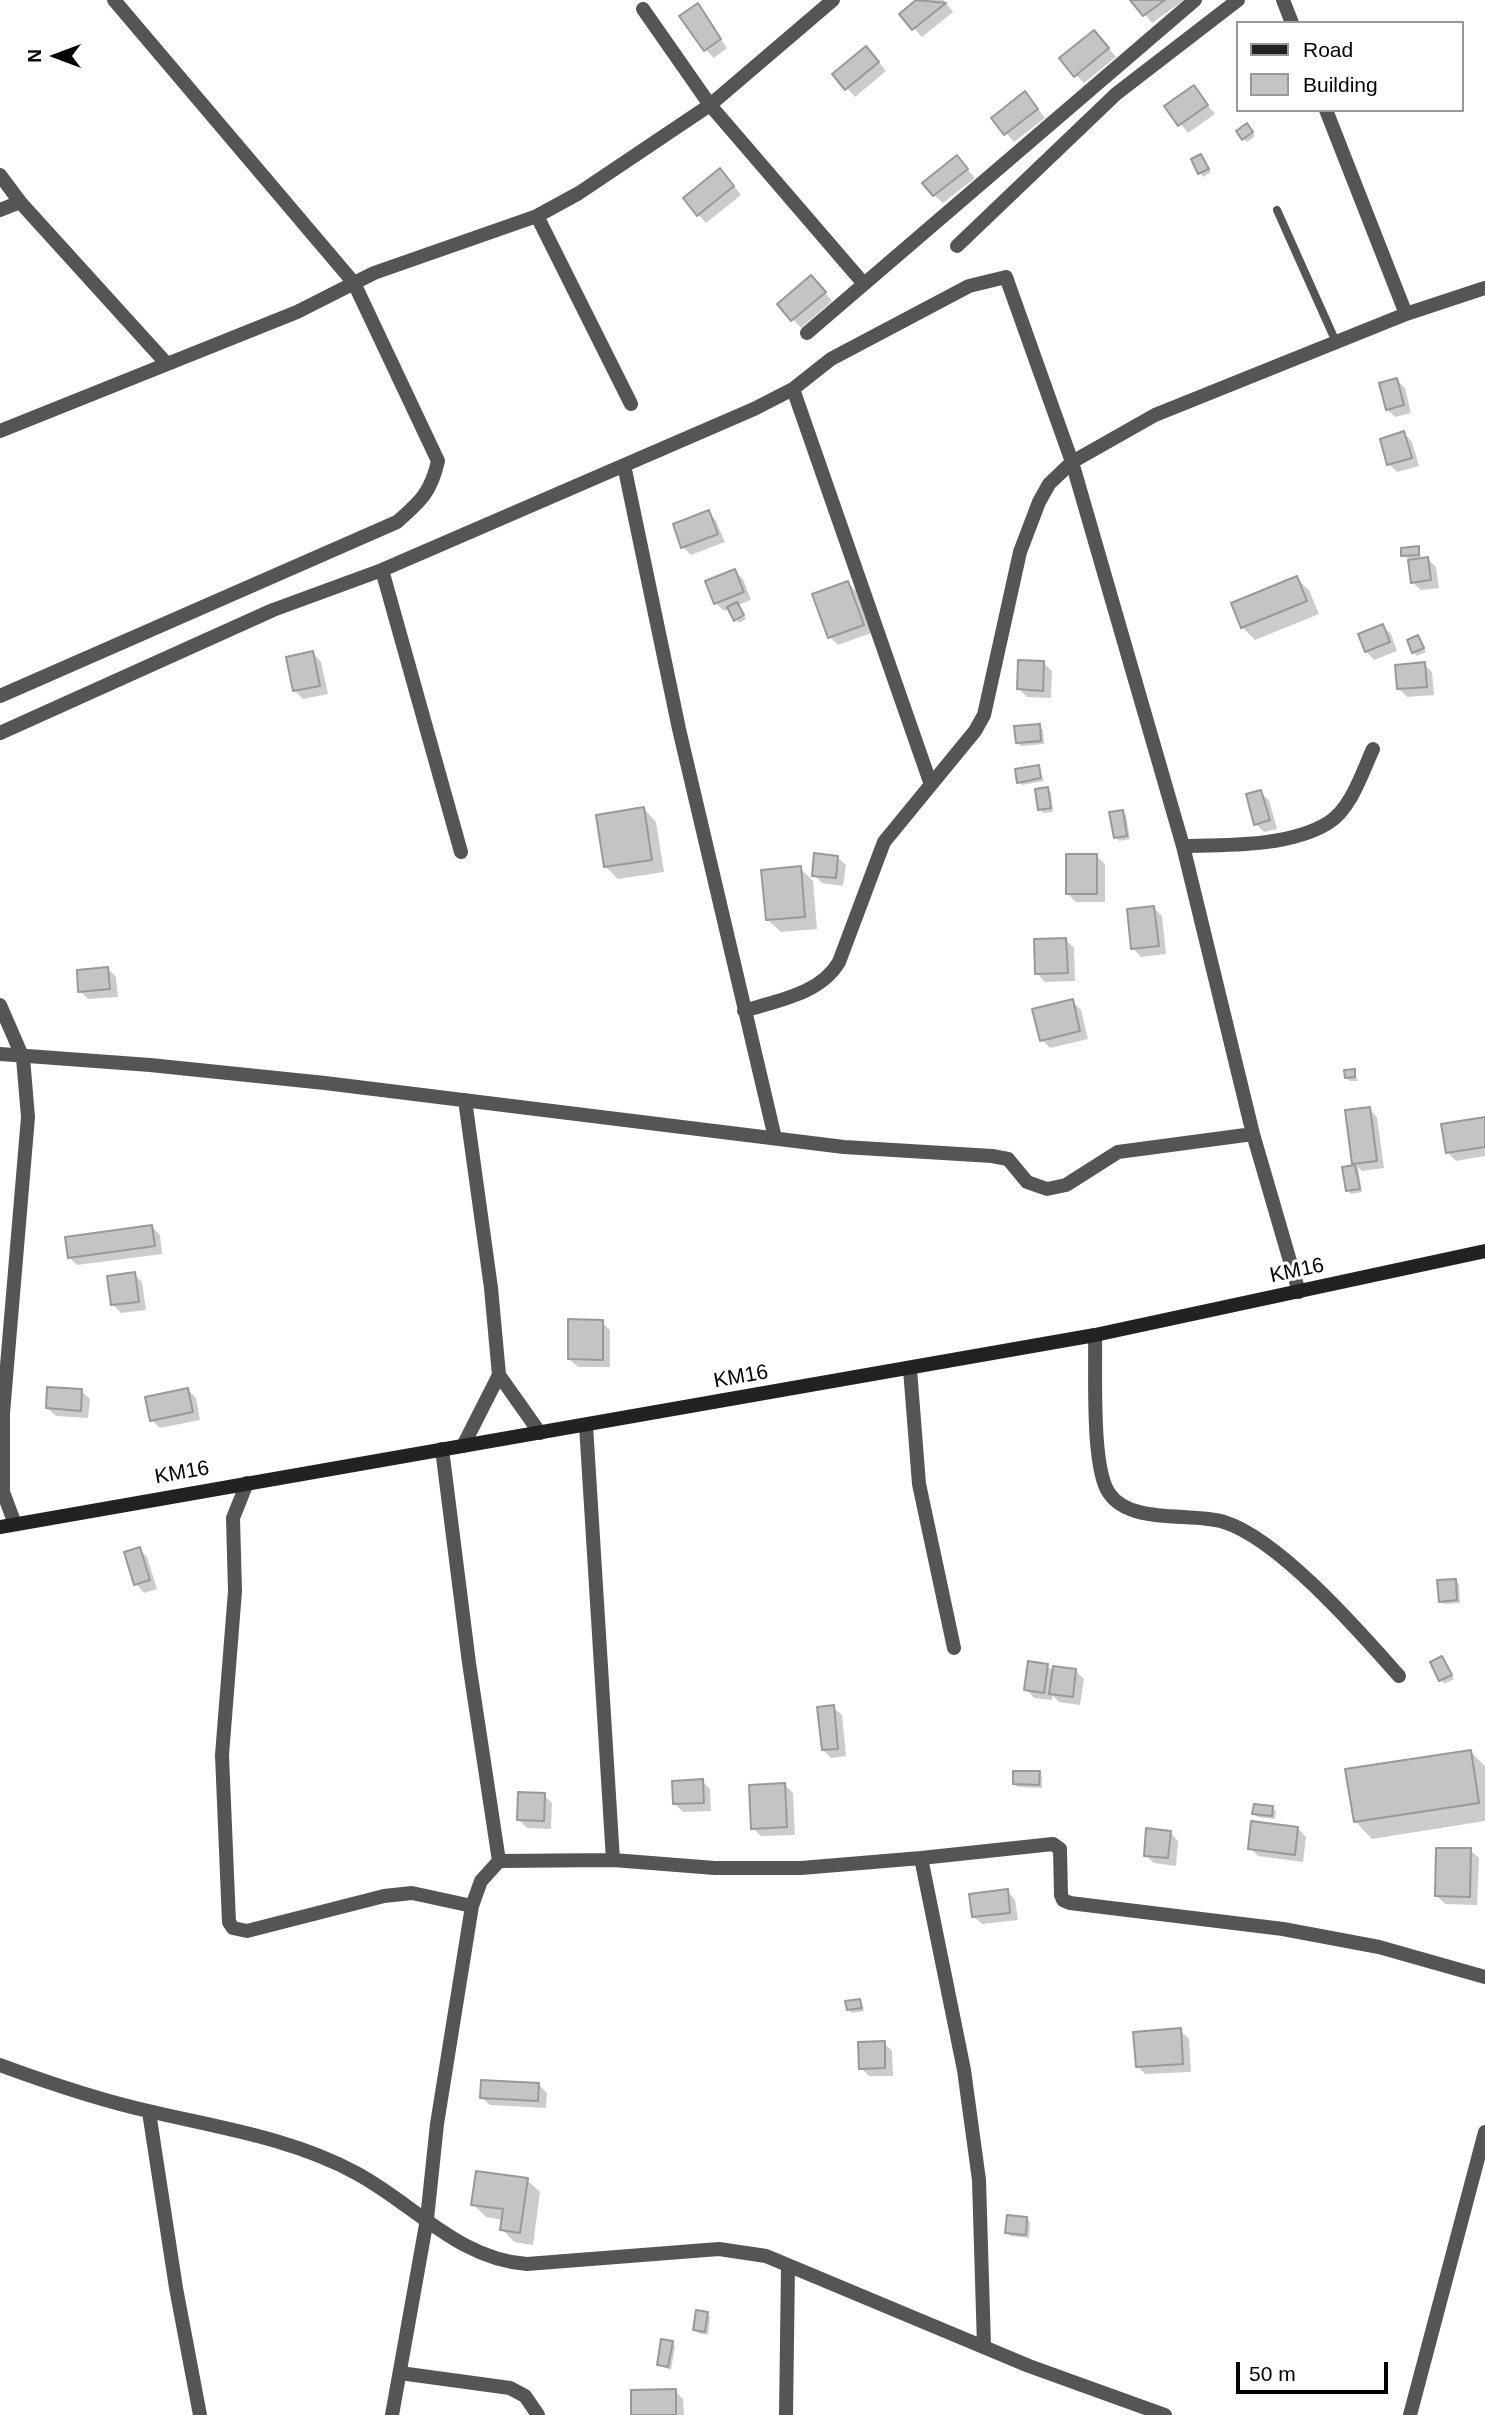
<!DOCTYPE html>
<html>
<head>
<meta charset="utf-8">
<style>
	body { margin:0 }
	#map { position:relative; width:1485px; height:2415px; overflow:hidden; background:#fff; font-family:Helvetica,sans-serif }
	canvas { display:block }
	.legend { position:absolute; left:1236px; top:21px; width:228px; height:91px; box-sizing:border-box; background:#fff; border:2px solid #999; margin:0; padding:9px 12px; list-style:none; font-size:21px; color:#000 }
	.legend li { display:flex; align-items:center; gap:14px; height:35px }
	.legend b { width:35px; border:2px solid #999 }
	.north { position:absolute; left:21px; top:21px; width:70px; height:70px; -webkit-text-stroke:5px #fff; paint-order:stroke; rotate:270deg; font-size:19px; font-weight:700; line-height:28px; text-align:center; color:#000 }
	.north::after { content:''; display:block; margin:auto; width:24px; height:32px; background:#000; clip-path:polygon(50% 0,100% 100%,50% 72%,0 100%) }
	.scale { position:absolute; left:1236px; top:2362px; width:152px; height:32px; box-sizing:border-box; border:4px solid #000; border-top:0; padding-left:9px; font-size:21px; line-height:24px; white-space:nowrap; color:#000; -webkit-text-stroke:5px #fff; paint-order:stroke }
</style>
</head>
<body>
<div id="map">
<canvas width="1485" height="2415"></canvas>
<ul class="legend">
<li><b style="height:9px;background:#222"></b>Road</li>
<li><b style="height:19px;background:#c4c4c4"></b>Building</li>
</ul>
<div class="north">N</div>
<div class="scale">50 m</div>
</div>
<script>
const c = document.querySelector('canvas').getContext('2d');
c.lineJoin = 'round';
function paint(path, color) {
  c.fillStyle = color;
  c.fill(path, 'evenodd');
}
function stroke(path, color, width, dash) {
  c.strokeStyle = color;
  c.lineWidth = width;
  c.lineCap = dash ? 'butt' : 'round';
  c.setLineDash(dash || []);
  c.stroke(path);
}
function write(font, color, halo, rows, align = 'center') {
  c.font = font + ' Helvetica,sans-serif';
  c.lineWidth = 6;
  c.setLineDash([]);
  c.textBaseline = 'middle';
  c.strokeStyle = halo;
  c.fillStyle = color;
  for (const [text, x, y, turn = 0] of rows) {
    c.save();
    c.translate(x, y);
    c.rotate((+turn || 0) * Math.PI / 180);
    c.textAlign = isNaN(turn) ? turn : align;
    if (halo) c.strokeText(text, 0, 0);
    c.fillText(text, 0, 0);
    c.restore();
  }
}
const shadow = new Path2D(`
	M919,0h25l9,12 -31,25 -21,-23z
	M1133,0h51l-32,23z
	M698,5l29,43 -13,10 -8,-8z
	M1102,40l14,17 -32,26 -8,-8z
	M874,56l12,15 -31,26 -21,-23z
	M1193,87l22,27 -27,19 -21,-26z
	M1033,102l12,16 -31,24 -21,-24z
	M1251,129l4,7 -8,6 -4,-4z
	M1201,156l10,16 -8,5 -3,-4z
	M957,157l18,21 -32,25 -9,-8z
	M728,178l13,17 -35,28 -8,-9z
	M819,285l13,16 -31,27 -22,-24z
	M1397,380l8,8 6,25 -16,4 -8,-8z
	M1404,433l8,9 7,24 -22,6 -8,-8z
	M708,512l8,9 9,21 -34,13 -8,-8z
	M1418,548l4,12 6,-1 8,8 3,21 -18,2 -9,-8 -3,-23 -6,-4z
	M735,571l8,8 8,21 -13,5 8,14 -7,4 -9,-14 -6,2 -8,-8z
	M1296,578l13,12 10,24 -64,26 -13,-13z
	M848,583l8,8 15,42 -33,12 -8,-8z
	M1383,626l8,8 6,17 -23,9 -8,-9z
	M1418,637l8,15 -9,4 -4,-4z
	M313,653l8,9 7,32 -25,5 -8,-8z
	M1044,663l8,8 -1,27 -24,-1 -8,-8z
	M1424,664l8,8 2,23 -27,2 -8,-8z
	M1039,726l4,4 1,14 -23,2 -4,-4z
	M1038,767l6,14 -22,4 -3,-3z
	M1047,789l4,4 2,19 -10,1 -4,-4z
	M1260,792l9,8 8,29 -13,3 -8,-8z
	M644,809l12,13 8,50 -46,7 -12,-12z
	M1122,812l4,3 4,24 -11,2 -4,-4z
	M1096,856l9,8v38h-29l-8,-8z
	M837,857l9,8 -3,21 -21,-3 -8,-8z
	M800,868l13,13 4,48 -36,3 -13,-12z
	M1154,908l8,8 4,38 -25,3 -8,-9z
	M1066,940l8,8 1,33 -30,1 -8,-9z
	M108,969l8,8 2,20 -30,2 -8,-8z
	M1072,1001l9,9 7,29 -38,9 -8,-8z
	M1354,1071l4,10h-8l-4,-3z
	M1369,1109l8,8 7,51 -22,3 -4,-4 4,25 -11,2 -3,-4 -4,-22 13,-2 -3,-3z
	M1485,1119v37l-29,5 -9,-9z
	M152,1227l8,8 2,19 -85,11 -8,-8z
	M134,1274l8,8 4,28 -25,3 -8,-8z
	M602,1322l8,8v37h-32l-9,-8z
	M188,1390l8,8 4,22 -40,8 -9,-8z
	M81,1391l9,8 -2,19 -32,-2 -9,-8z
	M139,1549l8,8 10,32 -13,4 -8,-9 -10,-31z
	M1455,1581l4,3 1,19 -16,1 -4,-3z
	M1442,1658l12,21 -10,5 -12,-21z
	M1047,1666l7,6 22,-1 8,8 -4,26 -21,-3 -7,-7v5l-18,-2 -8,-9z
	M833,1707l9,8 4,41 -15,2 -8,-8z
	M1471,1752l14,14v55l-113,18 -17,-18z
	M1039,1773l3,4v11l-24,-1 -4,-4z
	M702,1781l8,8 1,22 -28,1 -8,-8z
	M785,1785l8,8 2,42 -34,1 -8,-8z
	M544,1795l8,8 -1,26 -24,-1 -9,-9z
	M1272,1808l4,3 -1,8 -17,-2 -4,-4z
	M1298,1828l8,9 -3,25 -45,-6 -8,-8z
	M1170,1832l8,9 -2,25 -22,-3 -9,-8z
	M1470,1850l9,8 -2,47 -32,-1 -8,-8z
	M1007,1891l8,9 3,20 -36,4 -9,-8z
	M860,2000l4,11 -12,2 -4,-4z
	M1180,2030l9,9 2,33 -46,2 -8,-8z
	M884,2043l8,8 1,25h-24l-8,-8z
	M539,2085l8,8 -1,15 -56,-3 -9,-8z
	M527,2180l13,12 -7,53 -19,-3 -12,-13 1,-9 -17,-3 -13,-13z
	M1027,2218l3,4 -1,16 -18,-2 -4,-3z
	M707,2314l3,3 -2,18 -10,-2 -3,-4z
	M672,2342l3,4 -4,24 -12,-5z
	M675,2391l8,8 1,16h-51z`);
const building = new Path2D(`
	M916,0l30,3 -34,27 -13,-16z
	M1130,0h35l-22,16z
	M698,3l23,36 -17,12 -25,-35z
	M1094,30l15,18 -35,29 -15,-19z
	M866,46l13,16 -34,28 -13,-16z
	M1194,85l14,20 -30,21 -14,-20z
	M1025,91l13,18 -34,26 -13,-17z
	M1247,123l6,9 -11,8 -6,-9z
	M1201,154l8,15 -11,5 -7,-15z
	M957,155l11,14 -35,27 -11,-13z
	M720,168l14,18 -37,30 -14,-18z
	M811,275l15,17 -35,29 -14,-17z
	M1397,378l7,27 -18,5 -7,-27z
	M1404,431l8,27 -25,7 -7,-26z
	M709,510l9,24 -37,14 -8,-24z
	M1419,546v9l-18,1v-8z
	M1428,557l3,23 -20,3 -3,-23z
	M735,569l9,23 -30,12 -9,-23z
	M1297,576l10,25 -66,27 -10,-25z
	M848,581l16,44 -36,13 -16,-44z
	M737,602l7,13 -10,6 -7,-14z
	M1383,624l7,18 -25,10 -7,-18z
	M1418,635l6,13 -12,5 -5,-13z
	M313,651l7,35 -27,5 -7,-34z
	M1018,660l26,1 -1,30 -26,-2z
	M1425,662l2,25 -30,2 -2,-24z
	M1040,724l1,17 -25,2 -2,-17z
	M1039,765l2,13 -24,5 -2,-14z
	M1048,787l3,21 -13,2 -3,-21z
	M1261,790l9,30 -16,5 -8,-31z
	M644,807l8,53 -48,7 -8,-52z
	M1123,810l4,26 -13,2 -5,-26z
	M814,853l24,3 -2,22 -24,-2z
	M1066,854h31v40h-31z
	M801,866l4,51 -39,3 -5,-50z
	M1154,906l5,40 -28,3 -4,-40z
	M1066,938l2,35 -33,1 -1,-35z
	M108,967l2,22 -32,3 -1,-22z
	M1073,999l7,32 -40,10 -8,-32z
	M1355,1069v8l-10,1 -1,-8z
	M1370,1107l7,54 -25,3 -7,-54z
	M1485,1117v30l-39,6 -5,-29z
	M1355,1165l5,24 -14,2 -4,-24z
	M152,1225l3,21 -87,12 -3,-21z
	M135,1272l4,30 -28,3 -4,-29z
	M568,1319l35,1v40l-35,-1z
	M47,1387l35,2 -1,22 -35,-3z
	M188,1388l5,24 -43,9 -5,-24z
	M140,1547l10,33 -16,5 -10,-33z
	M1456,1579l1,21 -18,2 -2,-22z
	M1442,1656l10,19 -13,6 -9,-19z
	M1028,1661l20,3 -4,29 -20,-3z
	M1053,1666l23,3 -3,28 -24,-3z
	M834,1705l4,44 -16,1 -5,-43z
	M1471,1750l8,53 -125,19 -9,-53z
	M1013,1771h27l-1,14 -26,-1z
	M703,1779l1,24 -31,1 -1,-23z
	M785,1783l2,44 -36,2 -2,-44z
	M518,1792l27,1 -1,28 -27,-1z
	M1254,1804l19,2 -1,10 -20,-2z
	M1251,1821l47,6 -3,28 -47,-6z
	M1146,1828l25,3 -3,27 -24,-2z
	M1436,1848h35l-1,49 -35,-1z
	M1008,1889l2,24 -38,4 -3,-23z
	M860,1999l2,9 -15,2 -2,-9z
	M1181,2028l2,36 -47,3 -3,-35z
	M885,2041v27l-26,1 -1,-27z
	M481,2080l58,3 -1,18 -58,-3z
	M476,2171l52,7 -8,55 -20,-3 3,-21 -32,-4z
	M1007,2215l20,2 -1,18 -21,-2z
	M696,2310l12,2 -3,20 -12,-2z
	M661,2339l12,2 -5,26 -11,-2z
	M676,2389v26h-45v-25z`);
const lane = new Path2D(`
	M1277,210l59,132`);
const street = new Path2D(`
	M1283,0l9,23
	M643,9l67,96 154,179
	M1326,110l80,204
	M0,175l20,27 147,162
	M0,210l20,-8
	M537,216l94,188
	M957,246l159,-152 122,-94
	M807,333l388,-333
	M793,389l137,393
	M0,431l297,-119 77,-39 163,-57 42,-23 131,-88 123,-105
	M624,465l55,264 96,409
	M382,570l79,282
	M0,696l397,-174c24,-21 34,-30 41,-61l-84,-178 -240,-283
	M0,733l273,-123 109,-40 372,-161 39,-20 38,-30 138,-73 37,-9 66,185 111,384 70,288 46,158
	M1183,846c43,-1 106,1 145,-23 23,-14 34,-50 45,-74
	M0,1005l23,53 5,59 -25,296v79l12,32
	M744,1011c35,-11 76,-17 95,-49l45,-120 91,-111 9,-16 36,-163 19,-50 10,-18 23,-22 83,-47 251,-101 79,-26
	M0,1054l150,11 175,18 519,64 148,9 16,3 19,23 20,7 19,-4 52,-33 135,-18
	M465,1100l26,188 8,87 41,58
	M1095,1335c1,36 -4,132 14,158 21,32 82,19 115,29 55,17 136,110 175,154
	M910,1369l9,115 35,164
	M586,1425l27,435
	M463,1446l36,-71
	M442,1449l27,214 30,198
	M247,1483l-14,35 2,73 -13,164 7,167 4,6 14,3 137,-35 28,-3 60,13
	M921,1858l132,-14 7,5 1,46 2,5 7,3 213,26 96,18 106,30
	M0,2065c49,18 102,36 153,47 68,16 141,27 203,61 58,31 102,86 171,91l192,-15 47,7 263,110 136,49
	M149,2112l27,176 24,127
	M400,2373l110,15 15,8 13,19
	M392,2415l35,-196 10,-95 35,-218 9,-25 18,-20 114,-1 102,8h86l120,-10 43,212 15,110 5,166
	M786,2415l2,-149
	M1410,2415l75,-283`);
const secondary = new Path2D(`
	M0,1527l1095,-192 390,-84`);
const streetNames = [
	["KM16",1297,1271,-12],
	["KM16",741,1377,-10],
	["KM16",182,1473,-10]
];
paint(shadow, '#0003');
paint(building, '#c4c4c4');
stroke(building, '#999', 2);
stroke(lane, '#555', 8);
stroke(street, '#555', 14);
stroke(secondary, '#222', 14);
write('21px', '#000', '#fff', streetNames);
</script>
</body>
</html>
